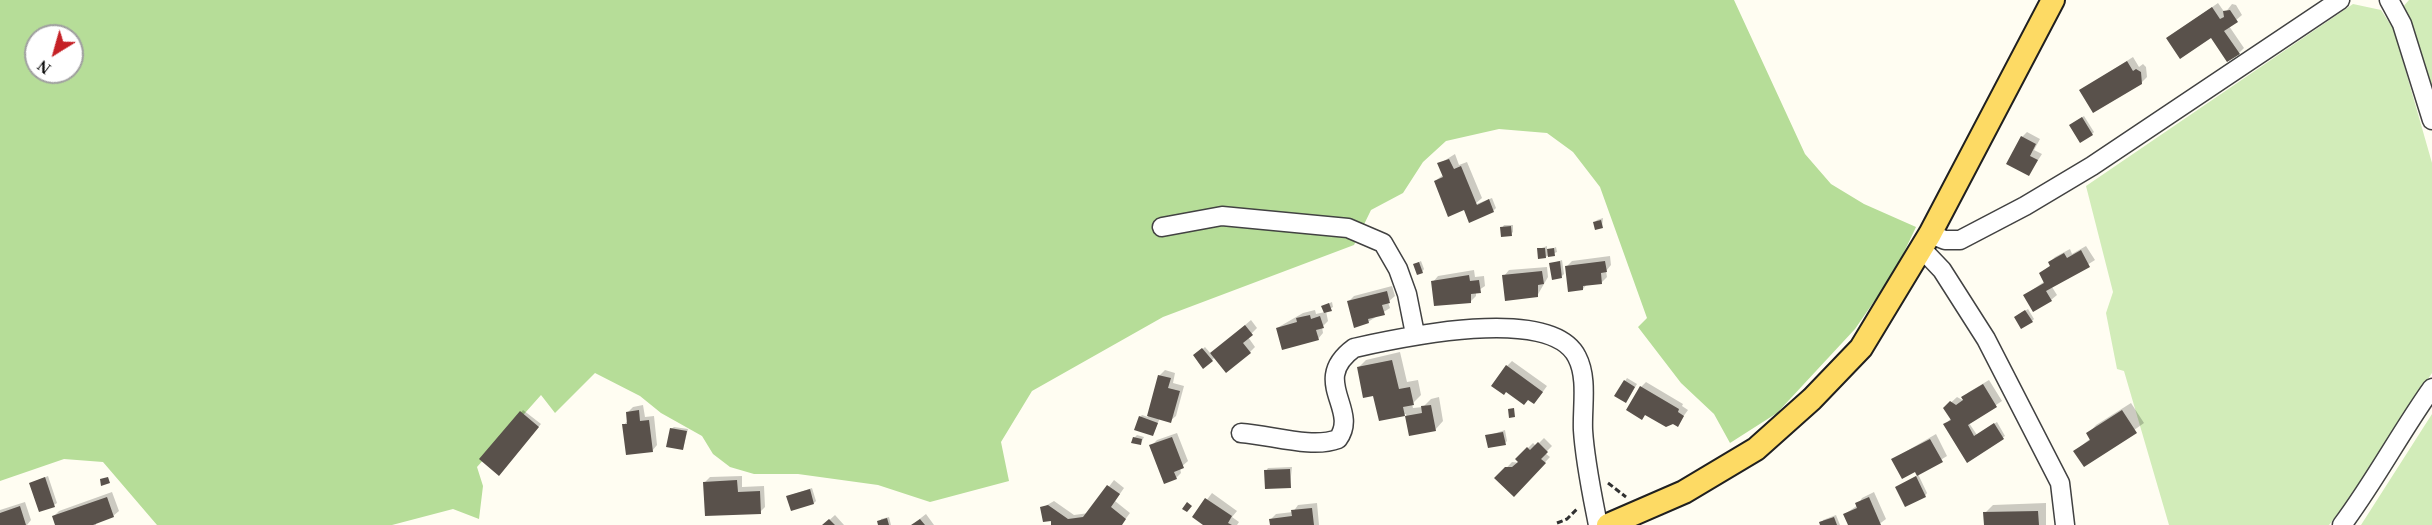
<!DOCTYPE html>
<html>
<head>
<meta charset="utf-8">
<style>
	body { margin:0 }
	#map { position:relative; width:2432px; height:525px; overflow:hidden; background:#fffdf2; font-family:"Times New Roman",serif }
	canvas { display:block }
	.north { position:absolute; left:24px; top:24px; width:60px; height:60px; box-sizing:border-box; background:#fff; border:2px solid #9f9f9f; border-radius:50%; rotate:217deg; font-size:16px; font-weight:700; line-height:24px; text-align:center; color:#0f0f0f }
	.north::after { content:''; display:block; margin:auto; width:21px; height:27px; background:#c52126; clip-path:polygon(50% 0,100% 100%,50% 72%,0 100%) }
</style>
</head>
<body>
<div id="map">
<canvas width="2432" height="525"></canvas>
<div class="north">N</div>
</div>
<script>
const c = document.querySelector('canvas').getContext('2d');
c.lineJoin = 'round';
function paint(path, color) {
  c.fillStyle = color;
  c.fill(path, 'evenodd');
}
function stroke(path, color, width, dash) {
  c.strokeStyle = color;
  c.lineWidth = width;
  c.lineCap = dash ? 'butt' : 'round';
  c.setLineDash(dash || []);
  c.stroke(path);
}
const green = new Path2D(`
	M2409,0h23v95l-31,-86z
	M2353,4l28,6 13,20 38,133v210l-86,130 -17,22h-160l-45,-154 -7,-2 -11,-56 7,-21 -27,-106z
	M2432,414v111h-71z`);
const forest = new Path2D(`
	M0,0h1734l71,154 26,30 33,20 52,23 -21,44 -40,58 -78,84 -47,30 -16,-29 -33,-31 -43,-56 9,-9 -47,-131 -27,-35 -26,-19 -48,-4 -53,12 -23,21 -20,31 -32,17 -17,35 -191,72 -131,74 -31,51 8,39 -79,21 -52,-17 -80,-11h-44l-24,-7 -17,-13 -11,-18 -41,-23 -21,-17 -45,-23 -40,40 -14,-18 -64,72 6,19 -4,33 -26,-10 -61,16h-235l-54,-63 -39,-3 -64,22zM36,36h36v36h-36z`);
const shadow = new Path2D(`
	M2218,3l7,10 7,-9 4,1 6,10 -13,11 15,22 -5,5 -27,-17 -44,2z
	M2133,57l6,10 4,-3 3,3 1,10 -6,6 -60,7z
	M2084,116l10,16 -2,2 -19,-11z
	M2027,132l13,7 -6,11 8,4 -13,20 -7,-37z
	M1455,154l4,11 8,-3 15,36 -8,7 18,-7 4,10 -2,2 -24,11 -4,-11 -31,-29 8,-6 -4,-11z
	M1603,218l-1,9 -7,-5 2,-2z
	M1504,225h9v7l-2,2 -9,-6z
	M1547,246v5l9,-4 1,5 -12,5 -6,-8z
	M2086,246l9,14 -43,27 5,8 -6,5 -26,-5 20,-14 -4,-8 10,-8 -1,-3 5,-5 15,-8 2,5z
	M1610,256l1,9 -5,6 1,6 -6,6 -14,1 -4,5 -16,-23 5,-5z
	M1562,260l2,14 -2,2 -11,-12z
	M1421,261l3,8 -2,3 -7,-8z
	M1547,267l1,10 -11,19 -33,-20 5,-6z
	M1474,270l1,7 9,-1 1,10 -9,6v4l-5,5 -38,-19 5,-6z
	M1392,286l3,10 -7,6 2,6 -22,14 -20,-20 6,-6z
	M1332,302l1,5 -7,4 2,10 -6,6 1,6 -5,6 -41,-11 26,-15 12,-3 1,4 9,-2 -2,-6z
	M2028,309l6,10 -2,2 -14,-6z
	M1251,320l6,8 -9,9 7,10 -5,5 -35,5 -3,3 -17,-4 10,-9 6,7z
	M1400,352l7,30 11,-2 3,15 -9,9 1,4 10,-1 8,-8 8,-2 4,24 -8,9 -25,4 -4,-20 -26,5 -5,-25 -17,-26 8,-8z
	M1512,361l35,25 -8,11 -32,-31z
	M1165,370l10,3 -2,10 11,3 -8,30 -6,5 -10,-3 -7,16 -13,-17 2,-2 6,2 11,-41z
	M1627,378l10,6 -9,15 -12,-4z
	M1989,380l13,21 -33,22 8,12 20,-13 8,14 -37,24 -23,-35 6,-7 -6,-10 12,-11 9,5 -3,-4 6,-6z
	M1646,382l37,22 -1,2 6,4 -11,15 -9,-2 -27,-36z
	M2131,403l13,20 -59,42 -10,-14 16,-13 -3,-4 8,-9z
	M643,405l2,12 9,-1 3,29 -5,6 -28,-26 4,-5v-8l5,-5z
	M523,410l18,14 -42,50 -18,-15z
	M674,427l14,2 -5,20 -12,-20z
	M1505,430l2,11 -2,2 -18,-7z
	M1177,433l11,28 -8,7 1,5 -5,5 -25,-32 6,-6z
	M1936,434l11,22 -29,18 9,19 -2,3 -28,-9 21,-12 -3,-5 -22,-11z
	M1137,435l7,2 -3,6 -7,-5z
	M1544,438l8,8 -7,7 5,4 -36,38 -17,-17 15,-16 9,1 -4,-4 16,-16 3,3z
	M1292,467l-2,19 -24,-15 2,-3z
	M48,476l9,27 -3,2 -23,-22z
	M742,476v11l22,-1 1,21 -5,5 -55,-30 5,-5z
	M1114,480l10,8 -9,13 15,12 -9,12h-68l-11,-17 12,-7 20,14 15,-2z
	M812,488l4,13 -2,2 -26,-7z
	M112,492l7,19 -6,5 -17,6v3h-39l-3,-9 5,-5z
	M1874,492l12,27 -8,6h-29l-4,-11 13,-9 4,-7z
	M1212,493l25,18 -5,6 7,5 -2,3h-31l-12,-8z
	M25,502l6,18 -4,5h-27v-15z
	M1317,503l2,22h-47l-1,-6 5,-5 17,-2 5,-7z
	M2046,503v22h-61v-12l8,-8z
	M926,514l8,11h-21l4,-4z
	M835,515l9,10h-20z
	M1836,515l4,10h-18l1,-5z
	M889,517l2,8h-11l1,-6z`);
const building = new Path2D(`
	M2212,7l8,12 4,-2 -1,-6 7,-1 8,12 -14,9 16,23 -13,8 -16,-24 -31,21 -14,-21z
	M2127,61l6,10 3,-2 5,3 1,12 -49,29 -14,-23z
	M2082,117l11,18 -13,8 -11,-18z
	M2021,136l15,8 -6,12 8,4 -9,16 -23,-12z
	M1449,159l5,10 7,-3 16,39 12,-6 5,13 -25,11 -5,-13 -16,7 -14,-36 9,-4 -6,-14z
	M1601,220l2,8 -8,2 -2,-8z
	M1511,226l1,10 -11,1 -1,-10z
	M1537,248h8l1,10 -8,1z
	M1554,248l1,8 -7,1 -1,-8z
	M2081,250l9,17 -44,24 6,10 -19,11 -10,-17 21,-12 -5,-10 11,-7 -2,-4 16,-9 3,5z
	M1560,261l2,17 -10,2 -3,-17z
	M1605,261l2,11 -6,1 1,11 -19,2v4l-15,2 -3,-26z
	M1419,262l4,11 -6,2 -4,-11z
	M1542,271l2,13 -6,1v12l-33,4 -3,-26z
	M1469,275l1,6 9,-1 2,13 -10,1v9l-37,3 -3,-25z
	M1387,291l3,12 -8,2 3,10 -17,4 1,4 -15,5 -7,-27z
	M1329,303l3,8 -8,2 -3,-7z
	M2025,310l8,12 -12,7 -7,-12z
	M1310,315l1,4 9,-3 4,12 -8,2 3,10 -37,10 -6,-22 21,-6 -1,-4z
	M1245,325l8,10 -10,8 8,10 -25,20 -16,-20z
	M1202,348l11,13 -10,8 -10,-14z
	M1392,360l7,29 11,-2 4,18 -11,2 2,9 -26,5 -6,-25 -10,2 -6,-31z
	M1506,365l37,27 -9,12 -6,-4 -4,5 -18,-13 -2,3 -13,-9z
	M1158,375l13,3 -3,10 12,3 -9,32 -24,-7z
	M1624,380l11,7 -9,16 -12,-7z
	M1983,384l14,23 -29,18 6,11 20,-13 10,16 -37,24 -24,-39 8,-4 -8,-12 7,-7 6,4 7,-5 -2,-3z
	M1640,386l39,23 -1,3 6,4 -6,11 -5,-3 -7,3 -21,-12 -3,5 -16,-10z
	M1431,405l5,26 -27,5 -4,-20 17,-3 -1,-7z
	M1514,408l1,9 -6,1 -1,-9z
	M639,410l1,11 9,-1 4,32 -27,3 -4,-31h5l-1,-12z
	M2122,410l15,23 -53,34 -11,-16 17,-11 -4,-7z
	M520,411l19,16 -40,49 -20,-17z
	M1139,416l19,7 -5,13 -19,-6z
	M670,428l17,3 -4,19 -17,-3z
	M1503,432l3,13 -18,3 -3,-13z
	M1133,437l9,2 -1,6 -10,-2z
	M1172,437l12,31 -10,4 3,7 -13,5 -15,-39z
	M1930,439l13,23 -26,14 -2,-4 -13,7 -11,-20z
	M1538,442l10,10 -7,7 5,4 -32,34 -20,-19 11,-11h7l6,-5 -3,-3 12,-12 3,3z
	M1290,469l1,19 -26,1 -1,-19z
	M1916,476l10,21 -21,10 -10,-20z
	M45,477l10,30 -16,5 -10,-29z
	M108,477l2,6 -9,3 -1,-7z
	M737,480l1,12 22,-1 1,23 -56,2 -2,-34z
	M1107,485l13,9 -9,13 15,12 -4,6h-71v-4l-8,1 -3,-15 8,-2 20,14 15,-2z
	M810,489l4,15 -23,7 -5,-15z
	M107,497l7,20 -21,8h-38l-3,-9z
	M1869,497l12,28h-33l-5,-11 14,-6 -2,-5z
	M1205,498l27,18 -4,7 4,2h-29l-11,-8z
	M1187,502l5,4 -5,6 -5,-3z
	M20,506l6,19h-26v-12z
	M1312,508l2,17h-44l-1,-6 23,-3 -1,-6z
	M2038,511l1,14h-55l-1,-13z
	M1834,517l3,8h-17l-1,-3z
	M887,518l2,7h-11l-1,-4z
	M829,519l6,6h-13z
	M920,519l5,6h-14z`);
const path = new Path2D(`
	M1608,483l18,14
	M1557,523l10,-4 10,-10`);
const minor = new Path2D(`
	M2389,0l13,24 30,96
	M1162,227l60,-11 126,12 35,15 15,26 9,25 8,40
	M1930,234l15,6h15l65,-34 67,-40 248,-166
	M1921,248l21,22 44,69 74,144 5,42
	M1241,433c30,2 71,16 97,6 22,-30 -29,-58 16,-91 45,-10 197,-44 223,9 11,21 5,50 6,73 2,32 9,64 15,95
	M2342,525c33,-44 58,-92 90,-137`);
const major = new Path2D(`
	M1608,525l76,-33 72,-43 56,-50 49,-51 69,-114 123,-234`);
paint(green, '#d2ecb9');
paint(forest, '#b6dd98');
paint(shadow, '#0003');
paint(building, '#59514b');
stroke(minor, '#424242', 21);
stroke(major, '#202020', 26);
stroke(path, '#313131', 3, [6, 3]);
stroke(minor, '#fff', 18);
stroke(major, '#fdda64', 22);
</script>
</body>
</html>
